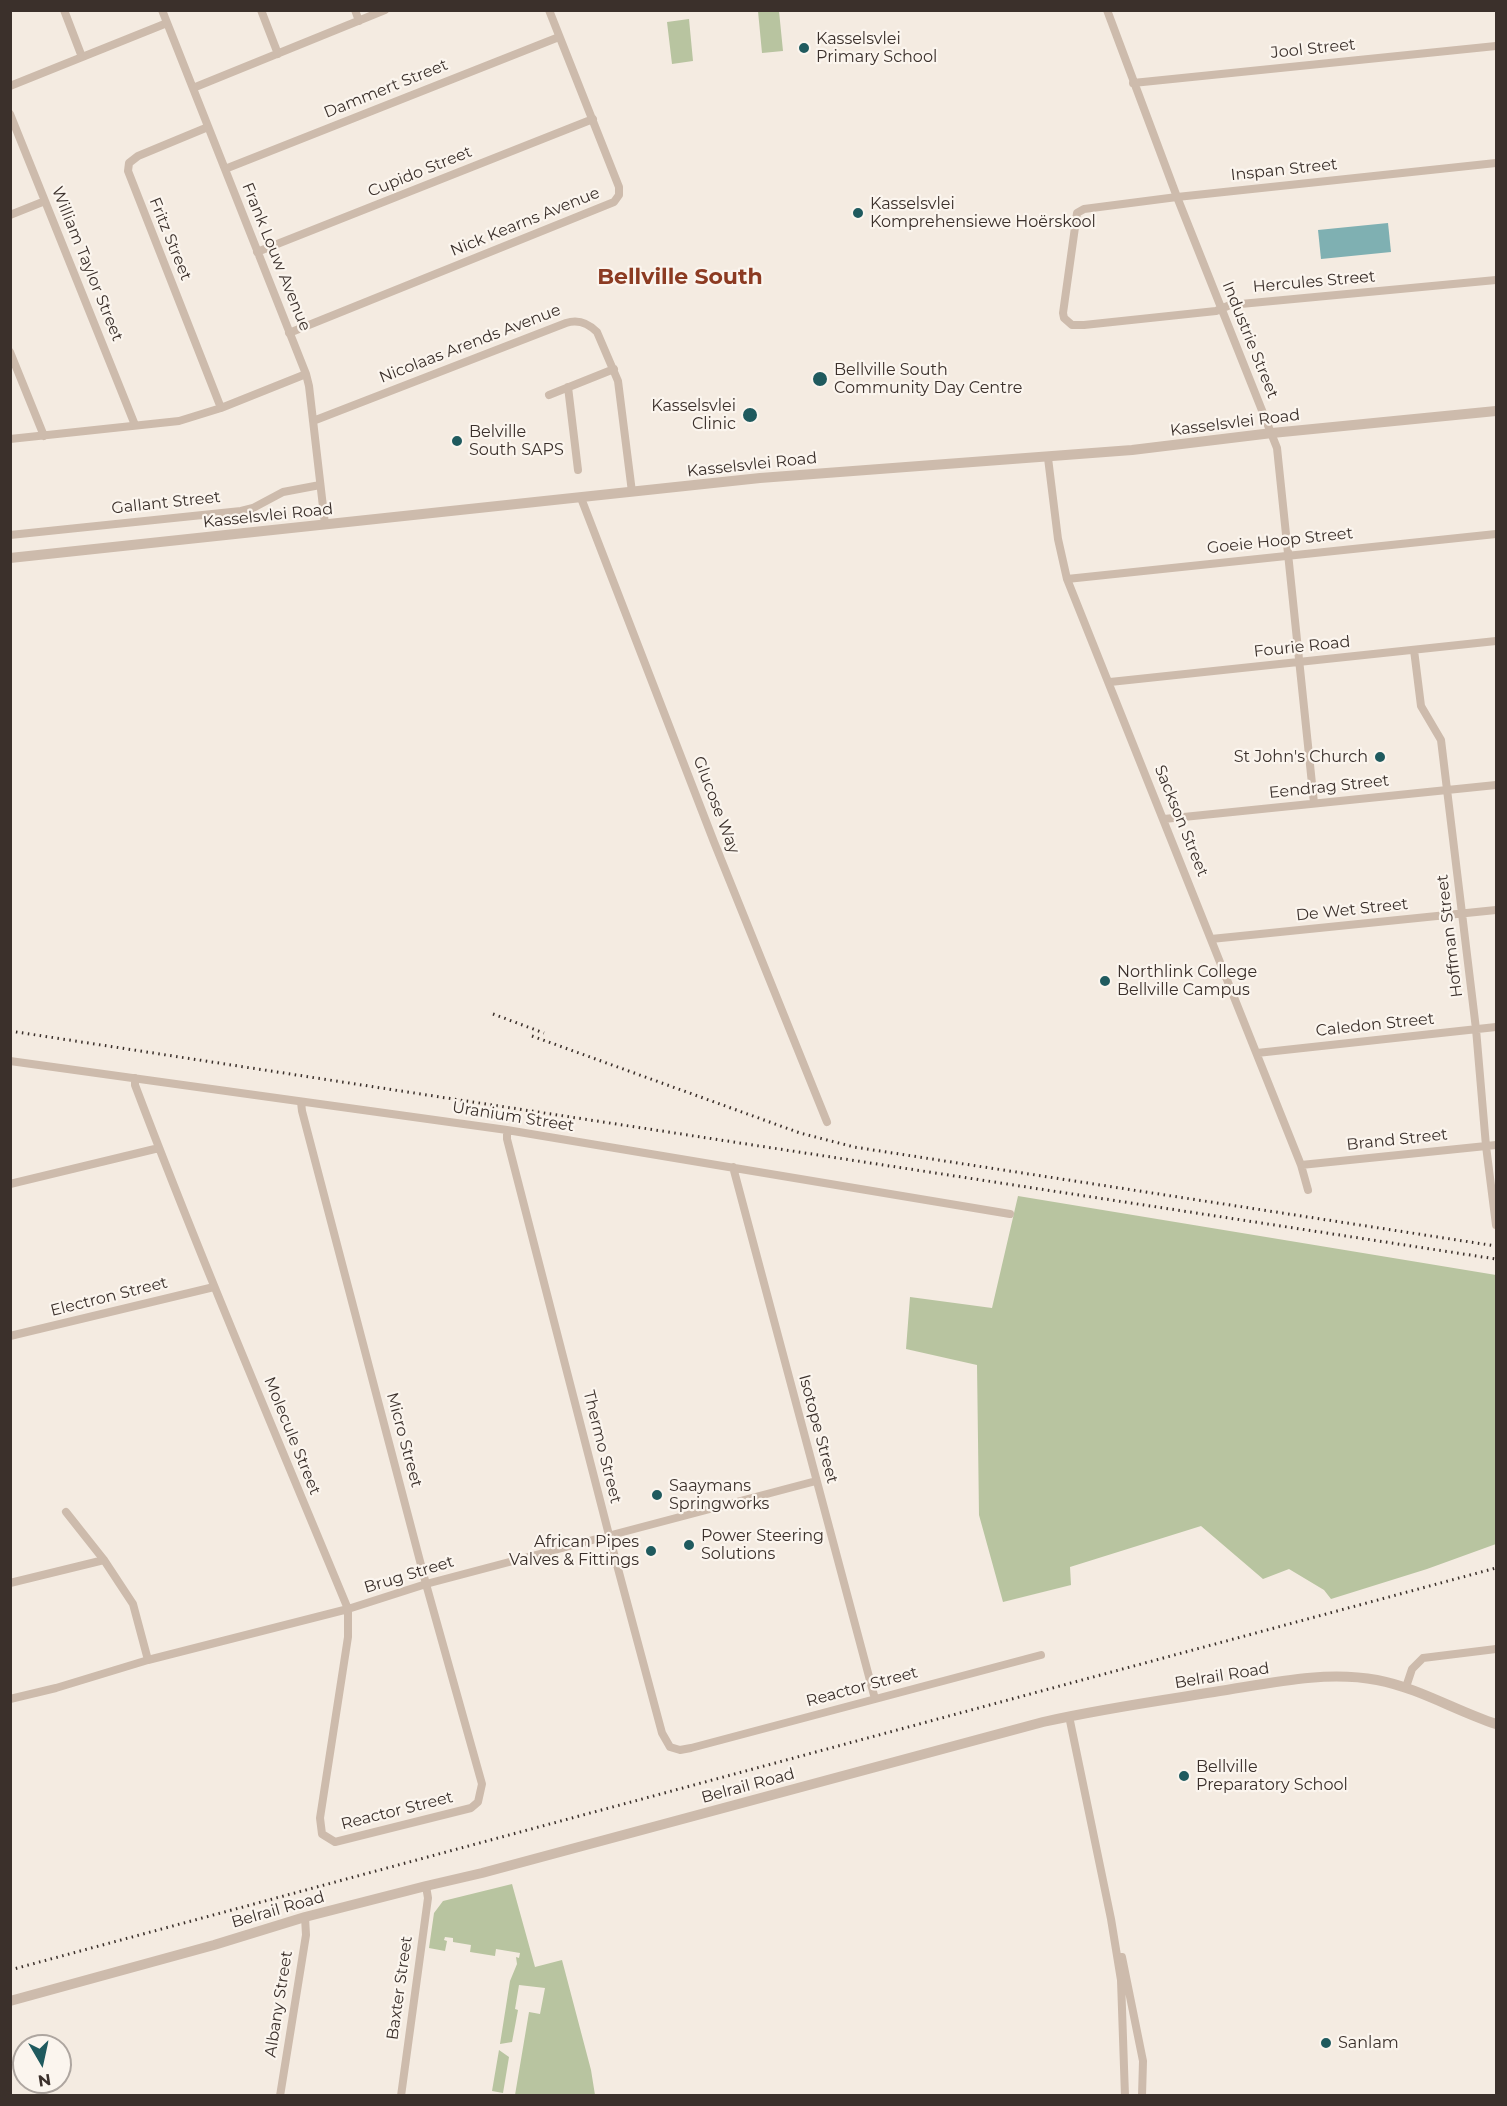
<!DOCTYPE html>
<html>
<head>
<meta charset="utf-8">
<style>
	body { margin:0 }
	#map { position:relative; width:1507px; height:2106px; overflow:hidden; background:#f4ebe1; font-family:Montserrat,sans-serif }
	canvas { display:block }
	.frame { position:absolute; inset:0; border:12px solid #3b302b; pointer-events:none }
	.north { position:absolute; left:12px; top:2034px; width:60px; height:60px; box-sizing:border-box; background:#fbf5ee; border:2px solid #aea6a0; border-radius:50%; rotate:171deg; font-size:16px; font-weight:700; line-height:24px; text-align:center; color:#3b302b }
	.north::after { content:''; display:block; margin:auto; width:21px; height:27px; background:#1f5a5e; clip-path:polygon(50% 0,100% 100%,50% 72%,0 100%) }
</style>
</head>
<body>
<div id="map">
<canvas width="1507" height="2106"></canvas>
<div class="frame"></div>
<div class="north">N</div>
</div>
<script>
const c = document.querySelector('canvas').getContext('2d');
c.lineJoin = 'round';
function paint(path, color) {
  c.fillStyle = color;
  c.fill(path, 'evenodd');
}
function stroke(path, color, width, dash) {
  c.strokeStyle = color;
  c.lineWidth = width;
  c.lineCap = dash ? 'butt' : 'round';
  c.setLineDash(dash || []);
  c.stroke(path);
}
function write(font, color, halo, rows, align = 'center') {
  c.font = font + ' Montserrat,sans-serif';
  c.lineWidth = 4.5;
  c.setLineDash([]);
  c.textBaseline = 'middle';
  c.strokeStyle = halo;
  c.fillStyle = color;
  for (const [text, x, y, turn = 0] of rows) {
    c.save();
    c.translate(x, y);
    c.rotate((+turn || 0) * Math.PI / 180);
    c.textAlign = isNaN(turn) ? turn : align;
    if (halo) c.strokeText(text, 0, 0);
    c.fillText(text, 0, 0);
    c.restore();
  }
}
const green = new Path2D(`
	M758,11h21l4,40 -21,2z
	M689,19l4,42 -21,3 -5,-42z
	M1018,1196l478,79v269l-69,25 -96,30 -7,-9 -35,-21 -26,10 -62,-53 -131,41 1,18 -68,17 -24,-87 -2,-150 -71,-16 4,-52 82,11z
	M512,1884l23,83 27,-7 29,110 4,25h-80l14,-83 11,2 5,-26 -26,-3 -4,24 3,1 -6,32 -12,2 10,-63 7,-17 -1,-7 3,1 1,-5 -24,-4 -1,7 -25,-4 1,-7 -18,-3v-4l-8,-1 -1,3 3,1 -2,10 -16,-3 5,-35 9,-12z
	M499,2050l10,7 -6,36 -11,-2z`);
const water = new Path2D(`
	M1388,223l3,29 -70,7 -3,-29z`);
const minor = new Path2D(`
	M64,10l18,47
	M162,10l144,364 3,12 16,138
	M261,10l17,44
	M355,10l4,11
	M1107,10l70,187 100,251 37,355
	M1133,83l363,-37
	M10,86l157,-63
	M193,88l192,-78
	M10,114l125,311
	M208,127l-70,29 -9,7 -1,8 93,237
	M1496,163l-319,34 -93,12 -7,4 -14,100 1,5 8,7h12l132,-14 14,-6 266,-25
	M225,169l334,-132
	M10,215l35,-14
	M257,252l336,-133
	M289,333l325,-131 5,-7v-8l-70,-177
	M10,352l34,84
	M568,387l10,83
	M549,395l65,-26
	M313,421l253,-98c12,-4 22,0 31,9l21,49 14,111
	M10,439l169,-18 42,-13 85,-34
	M1048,458l10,81 9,40 234,586 7,25
	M581,498l133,344 113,280
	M10,535l231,-24 12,-3 30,-16 37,-7
	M1067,579l429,-45
	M1414,650l7,56 20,34 35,289 10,117 10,79
	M1110,682l386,-41
	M1164,819l332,-34
	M1211,939l285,-29
	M1257,1053l239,-26
	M10,1061l497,69 503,84
	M135,1078v7c67,177 141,350 213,524v28l-28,181 2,16 13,8 136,-34 7,-6 4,-18 -56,-200 -124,-473 -1,-9
	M507,1130v9l102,396 53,198 8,14 10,3 11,-2 350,-93
	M1301,1165l195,-20
	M733,1167l142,532
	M10,1184l149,-36
	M10,1336l204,-49
	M66,1512l38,48 29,44 15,56
	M10,1583l94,-23
	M1406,1687l6,-18 11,-11 73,-9
	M10,1699l46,-11 92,-28 200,-51 78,-25 390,-103
	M1069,1716l42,203 10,61 4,116
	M1122,1957l21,104 -1,35
	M280,2096l26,-161 -1,-18
	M401,2096l27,-198 -2,-12`);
const tertiary = new Path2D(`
	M10,558l750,-80 372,-28 140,-17 224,-22
	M10,2001l204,-56 91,-28 121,-31 56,-13 561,-151c57,-13 114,-21 171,-30 53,-8 109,-22 163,-12 42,8 79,31 119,44`);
const rail = new Path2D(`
	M493,1014l51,19
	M10,1031l1486,228
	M532,1036l268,97 54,14 642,99
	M10,1970l1486,-402`);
const markers = [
	[804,48,6,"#1f5a5e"],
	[858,213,6,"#1f5a5e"],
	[820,379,8,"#1f5a5e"],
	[750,415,8,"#1f5a5e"],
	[457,441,6,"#1f5a5e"],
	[1380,757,6,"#1f5a5e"],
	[1105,981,6,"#1f5a5e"],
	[657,1495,6,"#1f5a5e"],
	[689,1545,6,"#1f5a5e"],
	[651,1551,6,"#1f5a5e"],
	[1184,1776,6,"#1f5a5e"],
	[1326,2043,6,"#1f5a5e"]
];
const poiNames = [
	["Kasselsvlei",816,39],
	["Primary School",816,57],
	["Kasselsvlei",870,204],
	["Komprehensiewe Hoërskool",870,222],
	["Bellville South",834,370],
	["Community Day Centre",834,388],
	["Kasselsvlei",736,406,"right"],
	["Clinic",736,424,"right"],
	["Belville",469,432],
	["South SAPS",469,450],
	["St John's Church",1368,757,"right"],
	["Northlink College",1117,972],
	["Bellville Campus",1117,990],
	["Saaymans",669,1486],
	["Springworks",669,1504],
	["Power Steering",701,1536],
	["Solutions",701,1554],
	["African Pipes",639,1542,"right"],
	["Valves & Fittings",639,1560,"right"],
	["Bellville",1196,1767],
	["Preparatory School",1196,1785],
	["Sanlam",1338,2043]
];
const streetNames = [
	["Jool Street",1313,49,-6],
	["Dammert Street",386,89,-22],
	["Inspan Street",1284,170,-6],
	["Cupido Street",420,172,-22],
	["Nick Kearns Avenue",525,222,-22],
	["Fritz Street",170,239,68],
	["Frank Louw Avenue",276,257,68],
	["William Taylor Street",87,264,68],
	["Hercules Street",1314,282,-5],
	["Industrie Street",1250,340,68],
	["Nicolaas Arends Avenue",470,344,-21],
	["Kasselsvlei Road",1235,423,-7],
	["Kasselsvlei Road",752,465,-6],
	["Gallant Street",166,503,-6],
	["Kasselsvlei Road",268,516,-6],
	["Goeie Hoop Street",1280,541,-6],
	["Fourie Road",1302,647,-6],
	["Eendrag Street",1329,787,-6],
	["Glucose Way",716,805,69],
	["Sackson Street",1181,821,68],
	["De Wet Street",1352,910,-6],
	["Hoffman Street",1450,936,-97],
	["Caledon Street",1375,1025,-6],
	["Uranium Street",513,1117,9],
	["Brand Street",1397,1140,-6],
	["Electron Street",109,1297,-14],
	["Isotope Street",818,1429,75],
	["Molecule Street",292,1436,68],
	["Micro Street",404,1440,75],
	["Thermo Street",602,1447,76],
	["Brug Street",409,1575,-17],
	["Belrail Road",1222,1676,-9],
	["Reactor Street",862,1687,-15],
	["Belrail Road",748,1786,-15],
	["Reactor Street",397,1811,-14],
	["Belrail Road",278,1910,-16],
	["Baxter Street",400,1988,-82],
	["Albany Street",279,2004,-81]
];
const districtNames = [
	["Bellville South",680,278]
];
paint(green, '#b8c4a0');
paint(water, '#7fb0b2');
stroke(minor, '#cdbbac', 8);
stroke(tertiary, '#cdbbac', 10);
stroke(rail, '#3b302b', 3, [1.5, 4.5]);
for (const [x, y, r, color] of markers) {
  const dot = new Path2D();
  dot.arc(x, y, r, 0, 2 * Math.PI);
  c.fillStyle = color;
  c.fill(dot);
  stroke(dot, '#fbf5ee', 2);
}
write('16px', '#3b302b', '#fbf5ee', poiNames, 'left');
write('16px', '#3b302b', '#fbf5ee', streetNames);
write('bold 22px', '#8c3b22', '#fbf5ee', districtNames);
</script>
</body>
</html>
